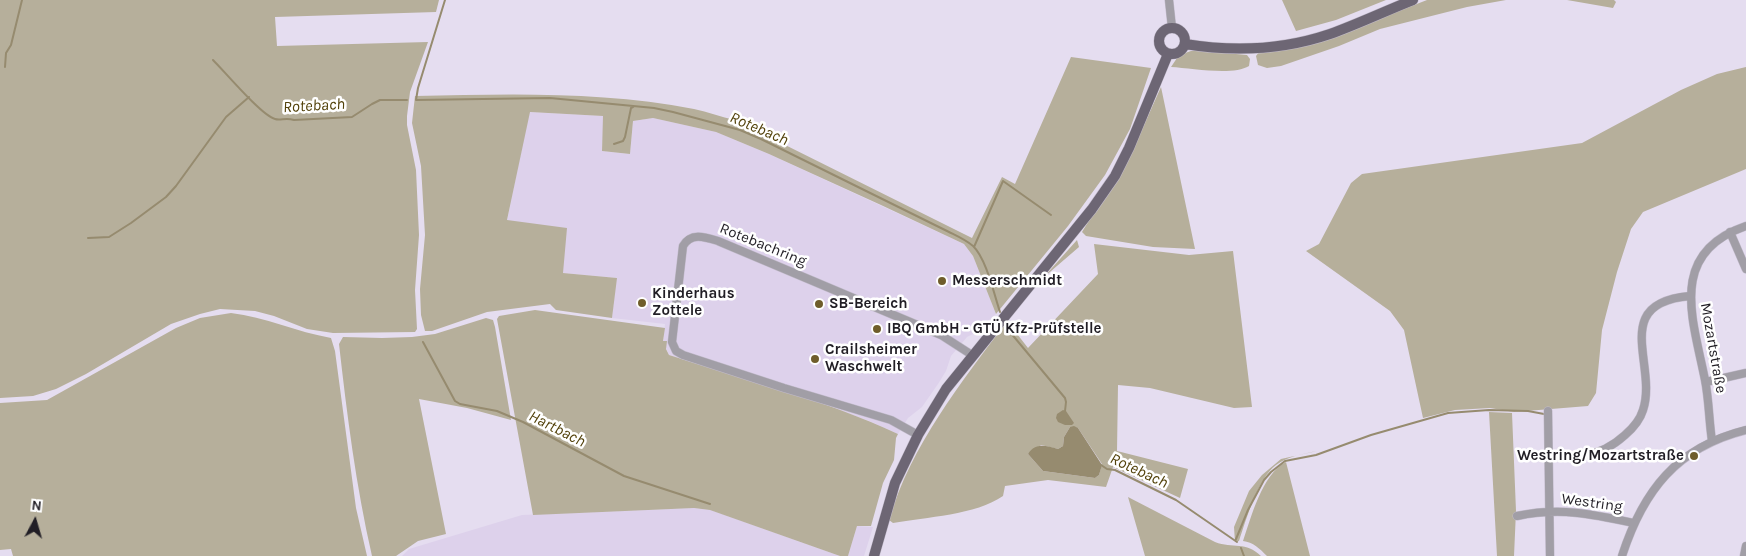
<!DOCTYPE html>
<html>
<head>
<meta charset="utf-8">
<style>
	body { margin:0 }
	#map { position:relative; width:1746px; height:556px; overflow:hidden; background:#e5ddf0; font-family:Karla,sans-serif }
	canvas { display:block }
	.north { position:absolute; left:10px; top:496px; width:50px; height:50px; -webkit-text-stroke:4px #fff; paint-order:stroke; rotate:6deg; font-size:14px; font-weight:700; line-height:20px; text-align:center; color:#211e25 }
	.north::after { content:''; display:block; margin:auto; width:18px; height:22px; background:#211e25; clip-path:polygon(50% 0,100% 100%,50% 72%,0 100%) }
</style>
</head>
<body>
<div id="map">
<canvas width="1746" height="556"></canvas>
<div class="north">N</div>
</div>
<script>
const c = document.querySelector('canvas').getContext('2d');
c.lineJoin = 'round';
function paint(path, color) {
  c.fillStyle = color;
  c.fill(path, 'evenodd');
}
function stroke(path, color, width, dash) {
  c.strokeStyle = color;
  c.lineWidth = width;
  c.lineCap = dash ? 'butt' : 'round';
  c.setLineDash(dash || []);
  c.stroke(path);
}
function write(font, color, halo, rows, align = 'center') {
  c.font = font + ' Karla,sans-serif';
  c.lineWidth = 5;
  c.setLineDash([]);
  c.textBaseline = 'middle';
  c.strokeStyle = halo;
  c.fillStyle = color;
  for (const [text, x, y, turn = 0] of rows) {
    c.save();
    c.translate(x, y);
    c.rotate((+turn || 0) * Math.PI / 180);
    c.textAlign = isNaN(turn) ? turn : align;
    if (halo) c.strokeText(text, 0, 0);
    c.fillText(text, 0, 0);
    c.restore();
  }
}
const built = new Path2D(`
	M529,112l75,4 -2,35 28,3 3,-33 20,-3 63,14 53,22 195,90 9,12 23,58 -23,20 -6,3 -16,19 -5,15 -8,13 -16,23 -14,11 -10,16 -29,-13 -42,-15 -158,-51 -6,-14 2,-17 -53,-6 4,-40 -53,-5 -56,-52z
	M694,508l17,2 129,46h-438l7,-7 113,-34z
	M857,526l16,1 -9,29h-16z`);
const green = new Path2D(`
	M0,0h439l-3,12 -161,5 2,29 151,-4 -18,50 -3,24v9l9,45 3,65 -4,55 2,39 -2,3 -82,1 -26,-4 -33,-13 -19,-5 -35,-2 -20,5 -29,10 -85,50 -30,15 -23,7 -33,2z
	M1282,0h104l-50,20 -40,11z
	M1427,0h79l-39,7 -87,22 -41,17 -58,20 -14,2 -9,-3 -2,-9 3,-4 76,-16z
	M1567,0h47l2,2 -3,6z
	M1191,51h12l44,4 3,4 -1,7c-16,10 -58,2 -78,1l8,-12z
	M1071,57l80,11 -21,61 -25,46 -37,51 -72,88 -23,-58 -9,-12 -83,-39 -112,-51 -53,-22 -63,-14 -20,3 -3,33 -28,-3 1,-35 -73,-4 -23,108 60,8 -4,45 54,5 -5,40 -56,-8 -6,-6 -63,8 -55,19h-7l-4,-16 -1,-26 5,-54 -4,-69 -9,-43 3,-27c93,-2 187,-5 279,13 14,3 27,8 41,11l237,118 30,-61 13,7z
	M1746,67v102l-103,43 -12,17 -14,43 -15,58 -6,63 -8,13 -74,6 -24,-4 -35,2 -32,8 -19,-88 -14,-19 -84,-60 13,-7 32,-61 11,-9 220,-31 99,-53 36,-16z
	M1161,87l34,162 -42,-2 -67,-11 -4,-4 52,-85z
	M1077,240l2,7 -36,31z
	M1094,244l95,11 44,-4 19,156 -18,1 -84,-20 -32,-3 -1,66 71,18 -8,29 -67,-31 -7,20 -58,-7 -43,6 -2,10c-27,19 -77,21 -110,27l-4,-3c22,-75 72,-137 118,-199l21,27 70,-74zM1070,427l8,1 24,36 -3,11 -4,3 -52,-7 -15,-17 13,-9 17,4 5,-3 1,-9z
	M535,310l130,18 -2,13h4l-1,8 3,6c77,24 156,45 229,79l-2,4 -2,22 -11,23 -12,43h-14l-9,30h-8l-130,-46 -16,-2 -161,7 -36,-196 2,-3z
	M231,313c34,4 66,19 100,25l4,13 21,157 11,48h-354l-2,-7 -11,1v-147l47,-3 129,-72 24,-10z
	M486,318l7,2 2,7 16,93 -44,-12 -48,-9 27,135 -28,7 -22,15h-24c-16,-70 -25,-141 -33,-212l4,-7 39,1 30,-1 23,-3z
	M1489,412l23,1 4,98 -2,45h-17z
	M1317,451c-14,3 -29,5 -41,14 -18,13 -30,55 -37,76l-4,1 -1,-15 15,-36 13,-16 19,-16z
	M1286,462l24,94h-43c-7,-7 -14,-14 -24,-15 8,-23 19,-67 43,-79z
	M1128,497l87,45c18,7 31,-1 46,14h-116z`);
const water = new Path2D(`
	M1063,410l3,1 8,12 -2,2h-7l-7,-3 -2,-4 1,-4z
	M1074,426l4,2 24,37 -3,10 -4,3 -52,-7 -15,-17c8,-12 18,-8 30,-5l5,-3 1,-9 6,-10z`);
const stream = new Path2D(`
	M445,0l-27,88 -2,12 134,-2 104,10 19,4 67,18 21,9 188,93c8,4 17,8 24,14 13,12 21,48 27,66
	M213,60c12,12 49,56 62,59 6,2 10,-2 19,1l58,-3 20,-13 8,-4h27
	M5,67l1,-14 5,-8 11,-45
	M614,144l9,-3 2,-4 6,-29 2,-1
	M88,238l21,-1 22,-14 35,-26 10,-11 50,-69 23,-20
	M974,247l29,-66 48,34
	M1005,326l60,72 1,4 -1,9
	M423,342l32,59 5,3 37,7 26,11 101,54 86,28
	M1101,465l6,4 8,1 61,30 61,42
	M1236,539l12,-29 16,-30 7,-8 14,-11 31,-6 55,-20 77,-22 41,-3 39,1 16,3
	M1241,548l3,8`);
const minor = new Path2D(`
	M1169,0l3,28
	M1730,232l16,37
	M1706,382l40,-9
	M1548,411l2,145
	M918,435l-27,-15 -107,-32 -101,-33 -7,-4 -4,-9 11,-96c8,-14 22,-9 35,-5l223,94 31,20
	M1712,441c-3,-20 -3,-41 -7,-61 -12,-61 -38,-127 41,-154
	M1550,456c12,0 24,1 35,-1 15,-2 29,-10 40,-20 7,-6 15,-15 18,-25 15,-45 -34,-107 47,-114
	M1517,516c43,-9 75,-2 117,7
	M1622,556c21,-65 55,-109 124,-126
	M1744,556l2,-10`);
const major = new Path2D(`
	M1159 41a13 13 0 1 1 26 0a13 13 0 1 1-26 0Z
	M1185,44c49,8 98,6 145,-10 28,-10 55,-23 83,-34
	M874,556l21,-73 23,-48 28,-46 146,-180 23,-33 14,-28 39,-94`);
const markers = [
	[942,281,5,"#6f5d2b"],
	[642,303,5,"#6f5d2b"],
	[819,304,5,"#6f5d2b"],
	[877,329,5,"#6f5d2b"],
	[815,359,5,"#6f5d2b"],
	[1694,456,5,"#6f5d2b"]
];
const streetNames = [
	["Rotebachring",763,245,22],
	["Mozartstraße",1713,348,80],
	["Westring",1592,503,8]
];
const poiNames = [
	["Messerschmidt",952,281],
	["Kinderhaus",652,294],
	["Zottele",652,311],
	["SB-Bereich",829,304],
	["IBQ GmbH - GTÜ Kfz-Prüfstelle",887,329],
	["Crailsheimer",825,350],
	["Waschwelt",825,367],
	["Westring/Mozartstraße",1684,456,"right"]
];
const waterNames = [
	["Rotebach",314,106,-3],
	["Rotebach",759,129,23],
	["Hartbach",557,429,27],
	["Rotebach",1139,471,25]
];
paint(built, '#ddd1eb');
paint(green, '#b6af9b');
paint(water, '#968b6f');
stroke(stream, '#968b6f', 2);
stroke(minor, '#c2bbcb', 9);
stroke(major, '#c2bbcb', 11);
stroke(minor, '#a19ea6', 8);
stroke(major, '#6d6674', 10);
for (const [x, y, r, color] of markers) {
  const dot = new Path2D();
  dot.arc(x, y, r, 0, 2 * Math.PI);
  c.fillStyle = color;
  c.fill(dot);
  stroke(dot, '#fff', 2);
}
write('15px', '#211e25', '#fff', streetNames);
write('bold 15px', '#211e25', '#fff', poiNames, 'left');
write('italic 16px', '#52410a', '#fff', waterNames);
</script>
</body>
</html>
